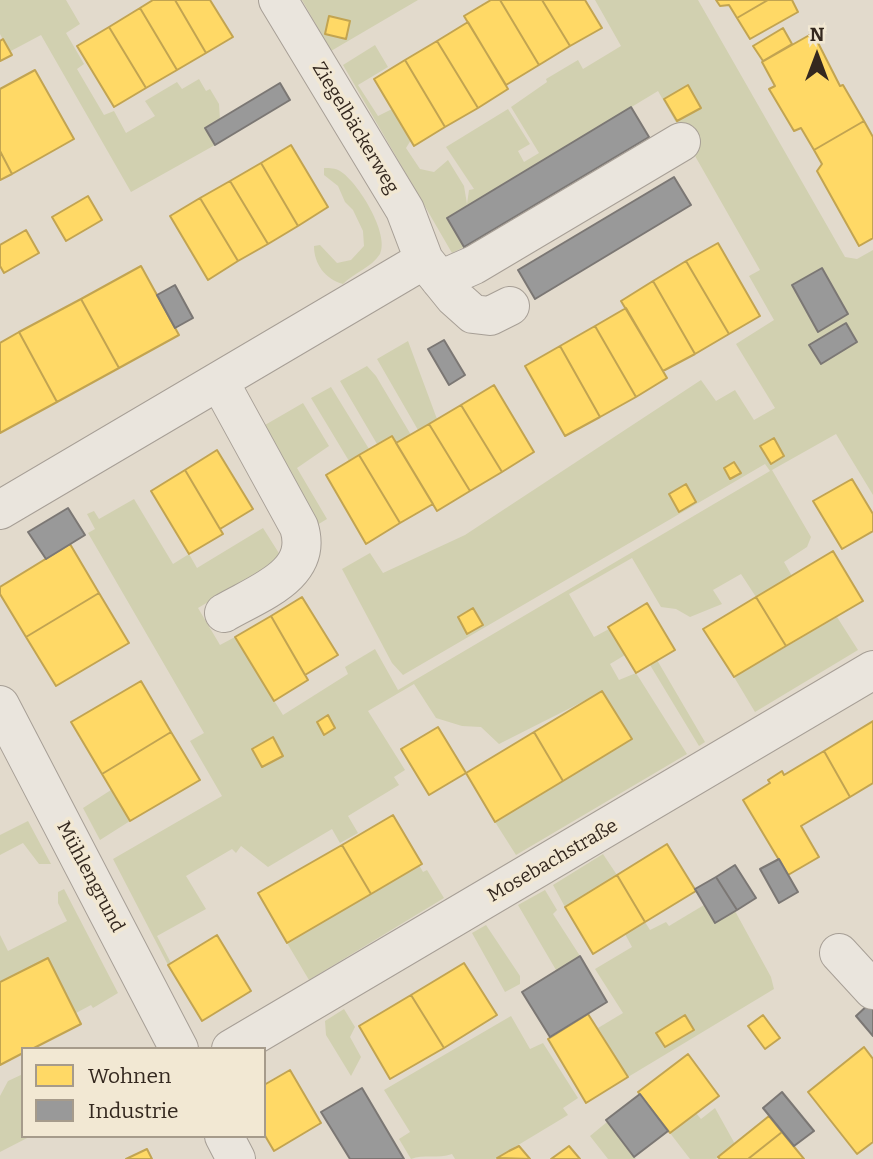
<!DOCTYPE html>
<html>
<head>
<meta charset="utf-8">
<style>
	body { margin:0 }
	#map { position:relative; width:873px; height:1159px; overflow:hidden; background:#e2dacc; font-family:Bitter,serif }
	canvas { display:block }
	.legend { position:absolute; left:21px; top:1047px; width:245px; height:91px; box-sizing:border-box; background:#f2e8d3; border:2px solid #a69b8b; margin:0; padding:9px 12px; list-style:none; font-size:21px; color:#34281f }
	.legend li { display:flex; align-items:center; gap:14px; height:35px }
	.legend b { width:35px; border:2px solid #a69b8b }
	.north { position:absolute; left:782px; top:21px; width:70px; height:70px; -webkit-text-stroke:5px #f2e8d3; paint-order:stroke; rotate:0deg; font-size:19px; font-weight:700; line-height:28px; text-align:center; color:#34281f }
	.north::after { content:''; display:block; margin:auto; width:24px; height:32px; background:#34281f; clip-path:polygon(50% 0,100% 100%,50% 72%,0 100%) }
</style>
</head>
<body>
<div id="map">
<canvas width="873" height="1159"></canvas>
<ul class="legend">
<li><b style="height:19px;background:#ffd966"></b>Wohnen</li>
<li><b style="height:19px;background:#999"></b>Industrie</li>
</ul>
<div class="north">N</div>
</div>
<script>
const c = document.querySelector('canvas').getContext('2d');
c.lineJoin = 'round';
function paint(path, color) {
  c.fillStyle = color;
  c.fill(path, 'evenodd');
}
function stroke(path, color, width, dash) {
  c.strokeStyle = color;
  c.lineWidth = width;
  c.lineCap = dash ? 'butt' : 'round';
  c.setLineDash(dash || []);
  c.stroke(path);
}
function write(font, color, halo, rows, align = 'center') {
  c.font = font + ' Bitter,serif';
  c.lineWidth = 7;
  c.setLineDash([]);
  c.textBaseline = 'middle';
  c.strokeStyle = halo;
  c.fillStyle = color;
  for (const [text, x, y, turn = 0] of rows) {
    c.save();
    c.translate(x, y);
    c.rotate((+turn || 0) * Math.PI / 180);
    c.textAlign = isNaN(turn) ? turn : align;
    if (halo) c.strokeText(text, 0, 0);
    c.fillText(text, 0, 0);
    c.restore();
  }
}
const green = new Path2D(`
	M0,0h66l14,24 -14,9 18,31 -7,5 27,46 10,-4 12,22 29,-17 -10,-15 32,-19 5,7 17,-10 7,12 4,-2 9,15 1,16 -15,8 10,17 -84,47 -90,-157 -32,17 -9,-18z
	M302,0h116l-87,51z
	M595,0h103l147,257 12,2 16,-9v245l-37,-61 -64,36 39,67 -4,10 -23,15 8,14 -36,21 -15,-23 -28,16 9,14 -32,13 -14,-8 -15,-2 -29,-49 -63,36 25,43 15,-8 16,26 -15,9 9,16 17,-7 51,81 -171,101 -21,-33 137,-83 -30,-47 -103,52 -18,-17 -19,-1 -26,-8 -22,-34 -46,27 37,59 -11,7 5,8 -51,31 10,17 -18,10 -8,-14 -64,38 -27,-21 -5,7 -4,-4 -46,27 20,33 -49,27 14,27 -3,2 -55,-106 109,-63 -32,-55 14,-8 -116,-200 7,-4 -8,-15 7,-3 5,8 35,-20 39,65 16,-10 8,14 66,-40 19,30 -84,50 22,37 15,-8 48,78 65,-41 -3,-7 30,-18 23,41 372,-219 -5,-7 -362,211 -11,-12 -50,-94 28,-16 13,20 82,-38 236,-155 15,21 19,-11 19,30 21,-12 -39,-64 38,-24 -25,-44 11,-6 -102,-179 -210,127 16,29 -12,6 -109,-188 32,-20 13,22 -30,18 20,31 14,-7 19,31 -5,8 14,21 14,3 14,-12 16,26 3,18 2,-14 5,-1 -28,-42 62,-38 22,35 -12,7 6,11 15,-9 -28,-46 36,-25 -1,-3 32,-19 5,9 38,-23z
	M324,168c6,0 11,0 16,3 18,11 50,63 40,83 -8,13 -26,19 -37,30 -18,-5 -29,-20 -29,-38l6,-1 17,18 14,-3 13,-14 -1,-15 -10,-21 -8,-8 -7,-16 -14,-11z
	M408,341l29,78 -19,11 -41,-71z
	M367,366l9,10 35,59 -15,8 -5,-7 -14,8 -37,-63z
	M331,387l38,62 -20,12 -38,-63z
	M303,403l26,43 -32,22 30,51 -10,6 -52,-100z
	M837,617l21,33 -103,62 -21,-35z
	M657,660l48,82 -6,4 -49,-81z
	M111,790l19,31 -30,19 -17,-32z
	M28,821l23,43h-12l-16,-21 -23,12v-20z
	M603,854l14,21 -52,32 -12,-22z
	M419,865l4,7 4,-2 17,28 -135,82 -22,-37z
	M64,889l54,104 -25,15 -2,-3 -15,8 -28,-55 -48,24v-47l8,16 59,-30 -9,-18v-11z
	M545,890l12,20 -4,4 27,42 -24,14 -38,-65z
	M704,905l11,18 20,-12 36,66 3,12 -146,88 -30,-49 25,-15 -28,-44 37,-22 -7,-13 20,-12 5,8 16,-8 3,4z
	M486,925l34,51v8l-15,8 -33,-59z
	M344,1009l11,18 -5,10 11,20 -10,19 -25,-41 -1,-14z
	M511,1016l19,33 13,-6 35,55 -15,10 5,7 -73,44h-40l-3,-5c-14,5 -29,0 -41,5l-12,-20 11,-7 -26,-42z
	M23,1074v62h8l-31,16v-56l8,-15z
	M715,1108l20,36 -19,15h-26l-20,-26 26,-20 5,6z
	M607,1122l29,37h-28l-18,-23z`);
const homes = new Path2D(`
	M153,0h22l31,53 -29,17 -37,-62z
	M175,0h35l23,37 -27,16z
	M491,0h9l39,65 -33,20 -42,-69z
	M500,0h42l28,46 -31,19z
	M542,0h43l17,28 -32,18z
	M716,0h52l-31,18 -8,-13 -9,1z
	M768,0h24l6,12 -48,27 -13,-21z
	M140,8l37,62 -31,18 -37,-61z
	M329,16l21,5 -4,18 -21,-5z
	M468,22l40,67 -30,19 -41,-67z
	M109,27l37,61 -32,19 -37,-61z
	M783,28l9,16 -29,17 -10,-15z
	M813,33l27,53 3,-1 21,36 -50,29 -13,-22 -7,3 -25,-42 6,-3 -13,-24z
	M3,39l9,16 -12,6v-20z
	M437,41l41,67 -33,19 -40,-67z
	M405,60l40,67 -31,19 -40,-67z
	M35,70l39,69 -62,35 -12,-23v-62z
	M688,85l13,23 -24,13 -13,-22z
	M864,121l9,16v101l-14,8 -42,-75 5,-7 -8,-14z
	M291,145l37,62 -30,19 -37,-63z
	M0,151l12,23 -12,6z
	M261,163l37,63 -30,18 -38,-63z
	M230,181l38,63 -30,17 -38,-63z
	M88,196l14,24 -36,21 -14,-24z
	M200,198l38,63 -30,19 -38,-64z
	M26,230l13,23 -35,20 -4,-7v-21z
	M718,243l42,73 -31,18 -43,-73z
	M686,261l43,73 -34,20 -42,-73z
	M141,266l38,69 -60,33 -38,-69z
	M653,281l42,73 -32,17 -42,-70z
	M81,299l38,69 -62,34 -38,-70z
	M626,308l41,70 -31,19 -41,-71z
	M595,326l41,71 -36,20 -40,-71z
	M19,332l38,70 -57,31v-90z
	M560,346l40,71 -35,19 -40,-70z
	M494,385l40,67 -32,20 -41,-67z
	M461,405l41,67 -32,19 -41,-67z
	M429,424l41,67 -33,20 -41,-68z
	M392,436l41,68 -33,19 -41,-68z
	M774,438l10,18 -13,8 -11,-18z
	M217,450l36,59 -33,20 -35,-59z
	M359,455l41,68 -34,21 -40,-69z
	M734,462l7,11 -11,6 -6,-11z
	M185,470l38,64 -34,20 -38,-63z
	M852,479l21,35v17l-31,18 -29,-48z
	M686,484l10,18 -17,10 -10,-18z
	M70,544l29,49 -73,44 -26,-43v-7z
	M833,551l30,50 -77,45 -30,-49z
	M99,593l30,50 -73,43 -30,-49z
	M302,597l36,58 -33,20 -34,-59z
	M756,597l30,49 -52,31 -31,-48z
	M647,603l28,47 -39,23 -28,-46z
	M473,608l10,17 -16,9 -9,-17z
	M271,616l37,64 -34,21 -39,-64z
	M141,681l30,51 -69,42 -31,-52z
	M602,691l30,48 -69,42 -29,-49z
	M328,715l7,13 -11,7 -7,-13z
	M873,721v62l-23,14 -26,-46z
	M438,727l28,46 -37,22 -28,-46z
	M171,732l29,48 -70,41 -28,-47z
	M534,732l29,49 -68,41 -29,-49z
	M273,737l10,19 -21,11 -10,-18z
	M824,751l26,46 -49,29 18,31 -31,18 -45,-75 27,-17 -2,-3 14,-9 2,4z
	M393,815l29,49 -51,30 -29,-49z
	M667,844l29,47 -51,31 -28,-47z
	M342,845l29,49 -84,49 -29,-50z
	M617,875l28,47 -52,32 -28,-47z
	M217,935l34,56 -49,30 -34,-56z
	M48,958l33,66 -49,25h-9v4l-23,12v-83z
	M464,963l33,52 -53,33 -33,-53z
	M411,995l33,53 -54,31 -31,-53z
	M588,1014l40,63 -42,26 -38,-64z
	M685,1015l9,15 -29,17 -9,-14z
	M763,1015l17,23 -15,11 -17,-23z
	M864,1047l9,12v83l-16,12 -49,-62z
	M688,1054l31,42 -49,37 -32,-41z
	M290,1070l31,53 -47,28 -10,-17v-49z
	M769,1116l13,16 -34,27h-28l-2,-2z
	M782,1132l22,27h-56z
	M519,1146l11,13 -33,-1 12,-7z
	M569,1146l11,13h-29z
	M147,1149l5,10h-26z`);
const industry = new Path2D(`
	M280,83l10,17 -75,45 -10,-17z
	M631,107l18,30 -185,110 -17,-29z
	M674,177l17,28 -156,94 -17,-29z
	M822,268l26,46 -30,18 -26,-47z
	M175,285l18,33 -18,10 -18,-33z
	M846,323l11,19 -36,22 -12,-19z
	M444,340l21,35 -16,10 -21,-36z
	M68,508l17,27 -39,24 -18,-27z
	M779,859l19,33 -19,11 -19,-34z
	M735,865l21,33 -19,12 -21,-33z
	M716,877l21,33 -22,13 -20,-34z
	M580,956l27,46 -57,35 -28,-45z
	M869,1004l4,5v27l-17,-20z
	M362,1088l42,71h-54l-29,-47z
	M782,1092l32,39 -20,15 -31,-38z
	M640,1094l28,37 -34,26 -28,-37z`);
const minor = new Path2D(`
	M278,0l127,210 19,50 30,37 19,17 17,2 20,-10
	M440,280l34,-15 207,-123
	M219,381l80,146c15,48 -41,66 -75,86
	M0,510l424,-250
	M0,705l179,344
	M839,953l34,37
	M231,1049l642,-379
	M224,1136l12,23`);
const streetNames = [
	["Ziegelbäckerweg",355,128,59],
	["Mosebachstraße",553,861,-30],
	["Mühlengrund",90,877,62]
];
paint(green, '#d1d0b0');
paint(homes, '#ffd966');
stroke(homes, '#c2a451', 2);
paint(industry, '#999');
stroke(industry, '#7b7774', 2);
stroke(minor, '#a79f96', 40);
stroke(minor, '#eae5dd', 38);
write('19px', '#34281f', '#f2e8d3', streetNames);
</script>
</body>
</html>
